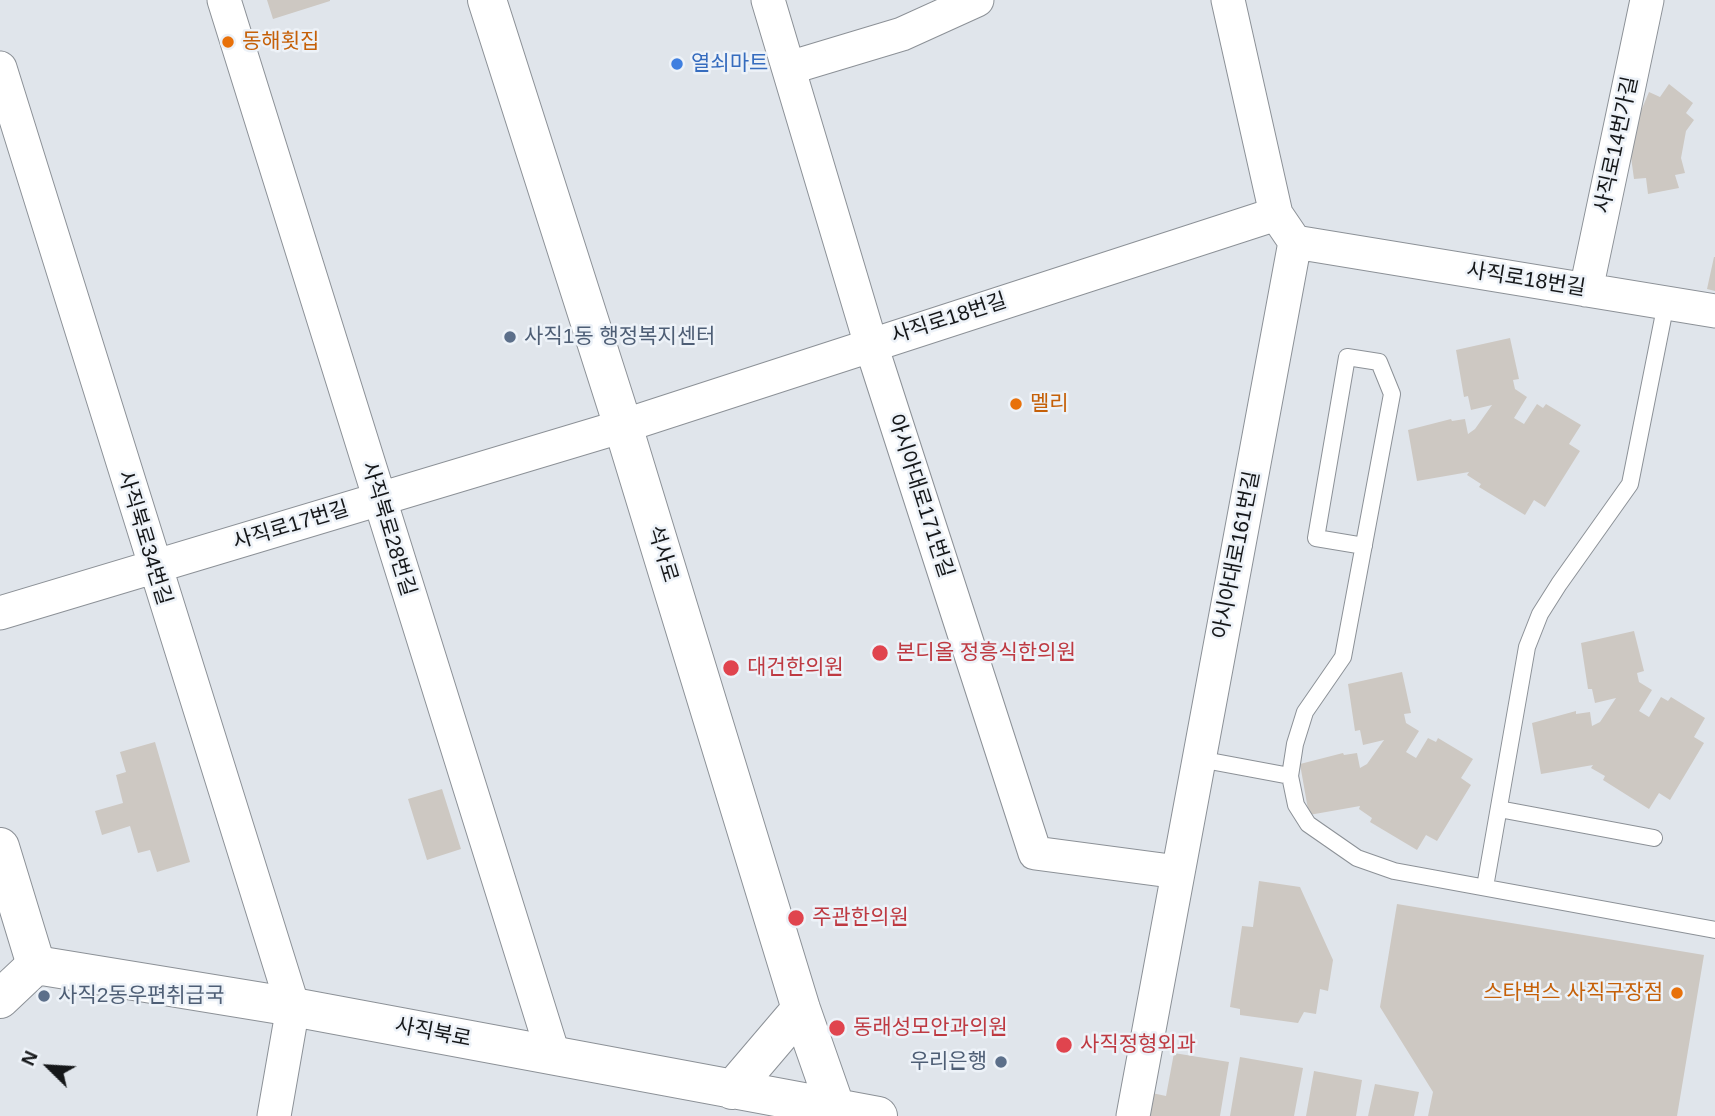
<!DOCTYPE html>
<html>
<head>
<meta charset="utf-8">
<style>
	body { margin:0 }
	#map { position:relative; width:1715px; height:1116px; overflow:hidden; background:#e0e5eb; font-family:Arial,sans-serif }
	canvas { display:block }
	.north { position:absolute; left:14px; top:1032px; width:70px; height:70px; -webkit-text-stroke:5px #edf2f8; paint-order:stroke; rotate:294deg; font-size:19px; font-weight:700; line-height:28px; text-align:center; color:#151719 }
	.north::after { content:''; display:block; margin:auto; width:24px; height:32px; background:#151719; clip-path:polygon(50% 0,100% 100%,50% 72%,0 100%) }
</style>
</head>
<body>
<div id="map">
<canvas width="1715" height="1116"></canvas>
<div class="north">N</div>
</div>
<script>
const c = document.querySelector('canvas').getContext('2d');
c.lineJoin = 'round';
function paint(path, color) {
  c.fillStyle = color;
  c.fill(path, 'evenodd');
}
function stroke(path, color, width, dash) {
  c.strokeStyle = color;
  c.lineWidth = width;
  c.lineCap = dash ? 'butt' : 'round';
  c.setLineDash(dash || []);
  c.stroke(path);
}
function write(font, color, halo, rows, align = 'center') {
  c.font = font + ' Arial,"Noto Sans KR",sans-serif';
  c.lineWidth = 5;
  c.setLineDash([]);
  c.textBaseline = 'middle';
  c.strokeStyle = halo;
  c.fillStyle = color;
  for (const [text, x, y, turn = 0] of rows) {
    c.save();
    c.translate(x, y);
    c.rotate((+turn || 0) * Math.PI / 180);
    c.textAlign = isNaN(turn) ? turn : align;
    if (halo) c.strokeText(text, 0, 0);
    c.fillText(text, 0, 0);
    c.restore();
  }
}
const building = new Path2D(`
	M267,0h63v1l-57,18z
	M1669,84l24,19 -7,10 8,7 -8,11 -5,27 4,15 -10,2 4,13 -31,6 -2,-16 -12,1 -3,-22 7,-39 11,-26 11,5z
	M1714,257h1v34l-8,-2z
	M1510,338l9,41 -6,1 2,9 12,8 -13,21 10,6 13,-20 6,4 3,-4 35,21 -12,19 11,7 -35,56 -11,-7 -9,15 -46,-28 2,-3 -14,-9 2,-3 -52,9 -9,-51 43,-11 1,2 13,-2 3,15 7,-5 17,-24 -21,5 -3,-14 -4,1 -8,-47z
	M1634,631l10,40 -7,2 2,9 13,8 -13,21 10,6 12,-20 7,4 3,-4 34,21 -11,19 10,6 -34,57 -11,-7 -10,16 -46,-29 2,-4 -14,-8 2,-3 -52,9 -9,-51 44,-12v3l14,-2 2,14 8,-4 16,-24 -21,5 -3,-14h-4l-7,-46z
	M1402,672l9,41 -7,1 2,9 13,8 -13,21 10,6 12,-20 8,4 2,-4 35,21 -12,19 10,7 -34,56 -11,-6 -9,15 -47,-28 2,-4 -13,-9 1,-3 -51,9 -9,-51 43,-11 1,2 13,-2 3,15 7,-4 17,-24 -21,5 -3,-15 -5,1 -7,-47z
	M155,742l35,120 -33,10 -7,-22 -12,3 -8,-27 -28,9 -7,-24 28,-8 -7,-28 10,-3 -6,-20z
	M442,789l19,60 -34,11 -19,-61z
	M1259,881l41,6 33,73 -5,31 -8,-2 -4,25 -12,-2 -6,11 -58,-8v-6l-10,-2 12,-81 11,1z
	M1397,904l307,51 -27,161h-249l5,-24 -53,-85z
	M1174,1053l55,9 -9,54h-72l4,-23 14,3z
	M1240,1057l63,11 -9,48h-64z
	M1314,1071l48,9 -6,36h-50z
	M1375,1084l44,8 -5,24h-46z`);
const service = new Path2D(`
	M1364,546l-48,-8 31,-181 32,5 13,32 -49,263 -38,55 -10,32 -5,32 6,29 12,19 49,34 37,13 321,59
	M1199,759l91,17
	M1499,809l155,29
	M1485,887l42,-240 13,-33 19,-30 71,-100 36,-181`);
const minor = new Path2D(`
	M224,0l330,1057
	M768,0l103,345 164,508 143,19
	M0,68l293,939 -19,109
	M789,68l113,-34 75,-34
	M1295,242l420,69
	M1586,290l61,-290
	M0,613l623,-187 653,-212
	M1133,1116l162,-874 -19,-28 -48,-214`);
const tertiary = new Path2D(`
	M0,847l36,118`);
const secondary = new Path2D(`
	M487,0l136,426 178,583 35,100
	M0,999l36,-34 257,42 585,109
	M732,1090l69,-81`);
const markers = [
	[228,42,7,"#e8710a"],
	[677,64,7,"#3f7fe0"],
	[510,337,7,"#5c6f8a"],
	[1016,404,7,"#e8710a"],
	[880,653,9,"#e0444e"],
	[731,668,9,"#e0444e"],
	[796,918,9,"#e0444e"],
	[1677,993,7,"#e8710a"],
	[44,996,7,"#5c6f8a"],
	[837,1028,9,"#e0444e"],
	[1064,1045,9,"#e0444e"],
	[1001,1062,7,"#5c6f8a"]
];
const foodNames = [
	["동해횟집",242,42],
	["멜리",1030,404],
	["스타벅스 사직구장점",1663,993,"right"]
];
const shopNames = [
	["열쇠마트",691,64]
];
const streetNames = [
	["사직로14번가길",1617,145,-78],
	["사직로18번길",1526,280,9],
	["사직로18번길",949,319,-18],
	["아시아대로171번길",920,496,72],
	["사직로17번길",291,526,-17],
	["사직북로28번길",388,529,73],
	["사직북로34번길",144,538,73],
	["석사로",662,554,73],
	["아시아대로161번길",1237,555,-79],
	["사직북로",433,1033,11]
];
const serviceNames = [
	["사직1동 행정복지센터",524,337],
	["사직2동우편취급국",58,996],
	["우리은행",987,1062,"right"]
];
const healthNames = [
	["본디올 정흥식한의원",896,653],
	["대건한의원",747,668],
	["주관한의원",812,918],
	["동래성모안과의원",853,1028],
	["사직정형외과",1080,1045]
];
paint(building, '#cdc8c2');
stroke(service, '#8c9197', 18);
stroke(minor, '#8c9197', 35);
stroke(tertiary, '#8c9197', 40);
stroke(secondary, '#8c9197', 40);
stroke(service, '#fff', 16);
stroke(minor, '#fff', 33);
stroke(tertiary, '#fff', 38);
stroke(secondary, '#fff', 38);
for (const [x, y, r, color] of markers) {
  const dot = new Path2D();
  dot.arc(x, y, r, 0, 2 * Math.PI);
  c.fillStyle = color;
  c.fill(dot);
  stroke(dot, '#edf2f8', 2.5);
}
write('21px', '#c56008', '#edf2f8', foodNames, 'left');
write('21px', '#366cbe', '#edf2f8', shopNames, 'left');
write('21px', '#151719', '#edf2f8', streetNames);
write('21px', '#4e5e75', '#edf2f8', serviceNames, 'left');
write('21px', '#be3a42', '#edf2f8', healthNames, 'left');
</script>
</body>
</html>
